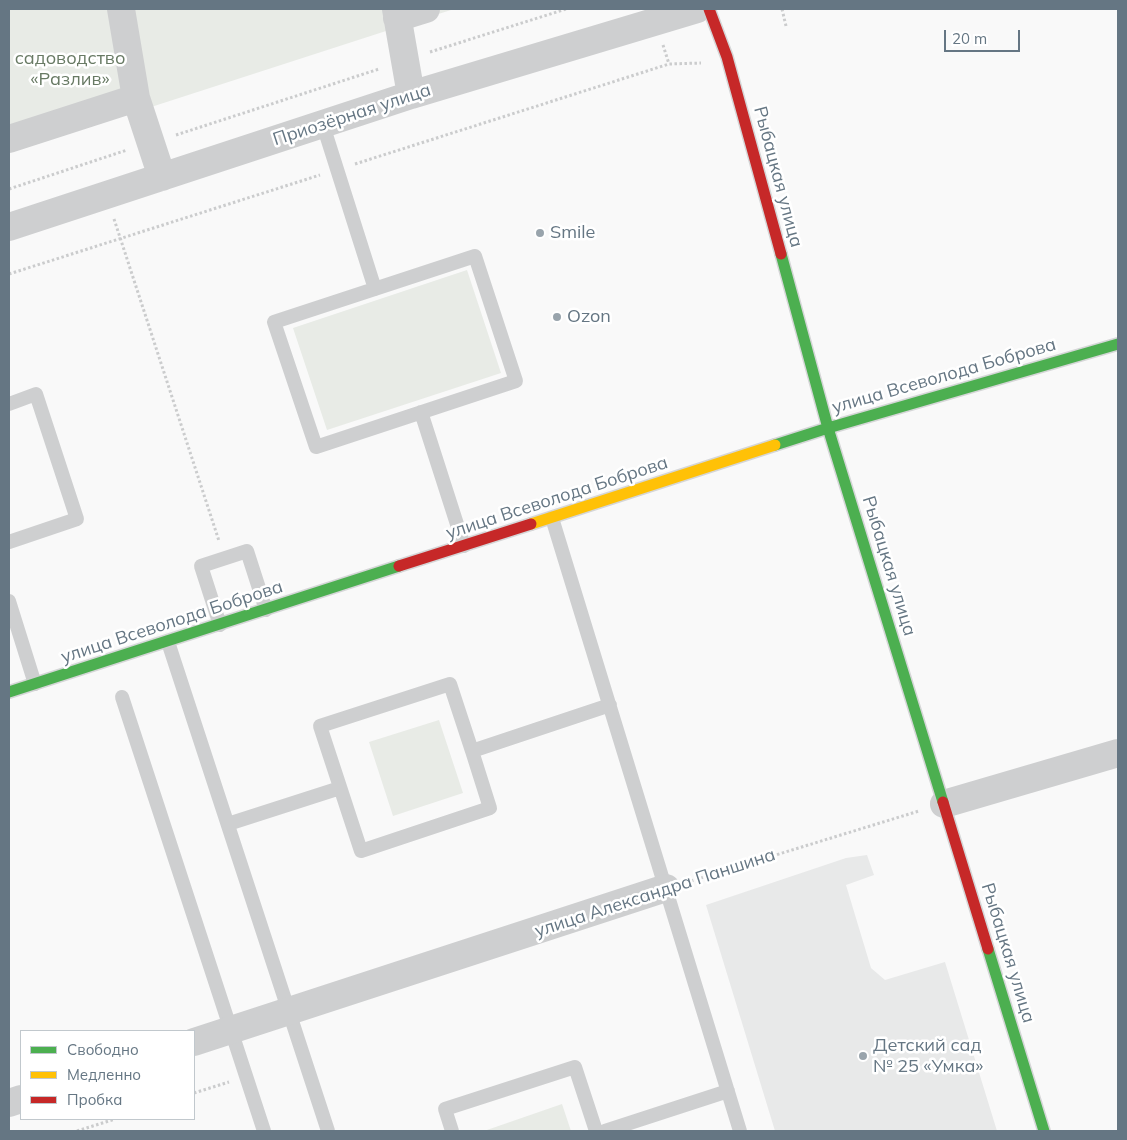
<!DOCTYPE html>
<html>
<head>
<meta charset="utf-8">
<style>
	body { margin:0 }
	#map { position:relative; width:1127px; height:1140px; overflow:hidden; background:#f9f9f9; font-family:Mulish,sans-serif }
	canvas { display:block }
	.frame { position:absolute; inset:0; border:10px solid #657683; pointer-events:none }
	.legend { position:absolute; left:20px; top:1030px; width:175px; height:90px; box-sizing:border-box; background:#fff; border:1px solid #c1c8cd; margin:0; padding:6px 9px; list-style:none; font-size:15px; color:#657683 }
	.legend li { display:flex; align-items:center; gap:10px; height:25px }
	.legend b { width:25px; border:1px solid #c1c8cd }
	.scale { position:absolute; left:944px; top:30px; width:76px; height:22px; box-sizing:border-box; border:2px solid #657683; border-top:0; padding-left:6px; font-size:15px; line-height:18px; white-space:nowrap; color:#657683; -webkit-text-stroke:4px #fff; paint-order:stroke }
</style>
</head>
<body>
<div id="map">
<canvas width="1127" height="1140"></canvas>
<div class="frame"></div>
<ul class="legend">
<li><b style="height:6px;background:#4caf50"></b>Свободно</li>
<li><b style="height:6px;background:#ffc107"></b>Медленно</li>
<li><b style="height:6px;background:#c62828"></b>Пробка</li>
</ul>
<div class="scale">20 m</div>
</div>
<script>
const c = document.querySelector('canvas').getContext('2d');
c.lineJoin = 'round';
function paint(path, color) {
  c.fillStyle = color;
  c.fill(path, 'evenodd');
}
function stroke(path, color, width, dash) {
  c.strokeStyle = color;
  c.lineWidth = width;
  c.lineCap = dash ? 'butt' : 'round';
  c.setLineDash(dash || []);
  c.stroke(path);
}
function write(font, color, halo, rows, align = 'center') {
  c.font = font + ' Mulish,sans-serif';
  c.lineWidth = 5;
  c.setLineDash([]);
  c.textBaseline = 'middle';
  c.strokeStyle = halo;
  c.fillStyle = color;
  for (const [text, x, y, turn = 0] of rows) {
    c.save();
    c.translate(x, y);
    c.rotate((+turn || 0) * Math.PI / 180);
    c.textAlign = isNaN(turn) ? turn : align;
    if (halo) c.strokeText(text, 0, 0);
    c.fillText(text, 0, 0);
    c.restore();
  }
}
const built = new Path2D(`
	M867,855l7,20 -28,10 25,83 14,12 60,-18 52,169h-222l-69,-226 140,-47z`);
const green = new Path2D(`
	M9,9h445l-445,144z
	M467,270l34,103 -174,57 -34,-102z
	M439,720l24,73 -70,23 -24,-74z
	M562,1104l9,27h-87z`);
const path = new Path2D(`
	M782,9l4,17
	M663,45l6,19
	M430,52l136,-43
	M176,135l203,-66
	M355,164l314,-100 32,-1
	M9,189l118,-39
	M114,219l105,322
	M9,274l311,-99
	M691,881l228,-70
	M194,1093l35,-11
	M77,1131l38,-12`);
const lane = new Path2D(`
	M323,125l52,164
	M475,256l41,125 -200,66 -42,-125z
	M9,404l27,-10 41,125 -68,23
	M421,412l43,134
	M552,518l188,613
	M9,601l26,83
	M220,625l-19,-59 46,-15 19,59
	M168,642l160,489
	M122,697l142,434
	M472,751l18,57 -129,43 -41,-125 130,-42 22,67 138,-46
	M228,824l112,-36
	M452,1131l-7,-22 130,-42 21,64
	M605,1131l123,-40`);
const street = new Path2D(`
	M121,9l15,89 26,79
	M396,9l15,86
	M397,18l29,-9
	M9,139l127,-41
	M9,227l402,-132 286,-86
	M944,804l174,-51
	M194,1042l472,-154
	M9,1103l12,-4`);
const fast = new Path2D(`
	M781,254l47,174 115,374
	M775,445l53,-17 290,-84
	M9,692l390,-126
	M988,949l56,182`);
const slow = new Path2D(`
	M531,524l244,-79`);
const jam = new Path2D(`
	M709,9l18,48 54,197
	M399,566l132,-42
	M943,802l45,147`);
const markers = [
	[540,233,5,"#99a4ac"],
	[557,317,5,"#99a4ac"],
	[863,1056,5,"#99a4ac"]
];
const parkNames = [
	["садоводство",70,59],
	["«Разлив»",70,80]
];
const streetNames = [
	["Приозёрная улица",352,115,-18],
	["Рыбацкая улица",778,177,75],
	["улица Всеволода Боброва",944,376,-16],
	["улица Всеволода Боброва",557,498,-18],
	["Рыбацкая улица",889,566,73],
	["улица Всеволода Боброва",172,622,-18],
	["улица Александра Паншина",655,893,-18],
	["Рыбацкая улица",1008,953,73]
];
const poiNames = [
	["Smile",550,233],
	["Ozon",567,317],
	["Детский сад",873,1046],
	["№ 25 «Умка»",873,1067]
];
paint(built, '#e8e9e9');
paint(green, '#e8ebe6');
stroke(fast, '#d5d6d7', 14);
stroke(slow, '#d5d6d7', 14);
stroke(jam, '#d5d6d7', 14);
stroke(path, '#cbcccd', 3, [2.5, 2.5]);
stroke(lane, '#cecfd0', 14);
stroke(street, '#cecfd0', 28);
stroke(fast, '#4caf50', 11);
stroke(slow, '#ffc107', 11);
stroke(jam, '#c62828', 11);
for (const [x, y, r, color] of markers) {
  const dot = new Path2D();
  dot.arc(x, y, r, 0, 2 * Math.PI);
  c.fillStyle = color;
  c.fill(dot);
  stroke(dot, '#fff', 2);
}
write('18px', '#687a64', '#fff', parkNames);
write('18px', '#657683', '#fff', streetNames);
write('18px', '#657683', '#fff', poiNames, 'left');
</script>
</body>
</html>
